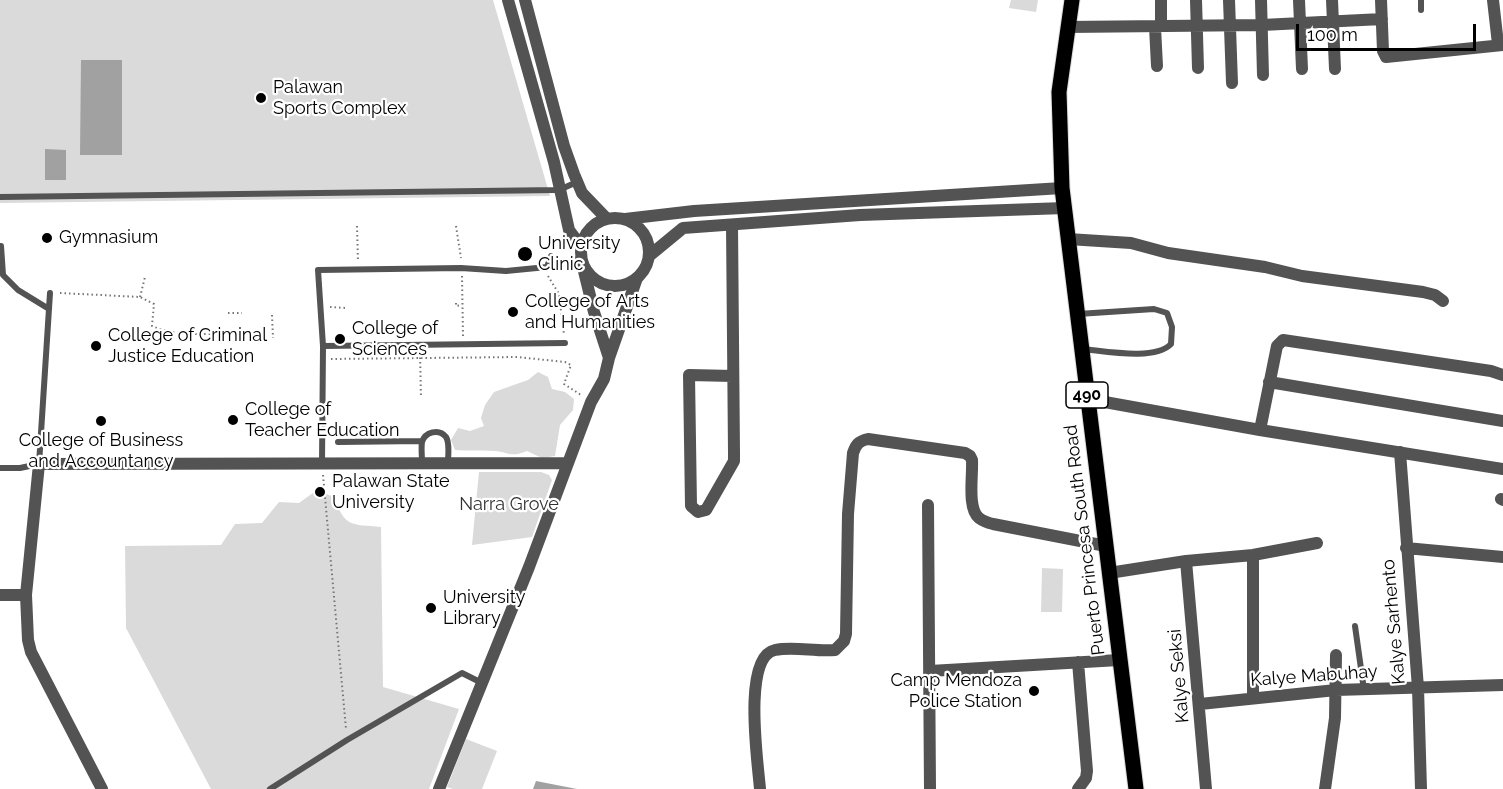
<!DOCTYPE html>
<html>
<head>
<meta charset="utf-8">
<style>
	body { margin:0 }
	#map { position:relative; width:1503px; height:789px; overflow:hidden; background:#fff; font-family:Raleway,sans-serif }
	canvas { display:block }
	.scale { position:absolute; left:1296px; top:24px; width:180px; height:27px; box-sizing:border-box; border:3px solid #000; border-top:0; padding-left:8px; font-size:18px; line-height:21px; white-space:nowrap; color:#000; -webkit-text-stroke:4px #fff; paint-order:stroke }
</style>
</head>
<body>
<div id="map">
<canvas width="1503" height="789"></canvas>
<div class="scale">100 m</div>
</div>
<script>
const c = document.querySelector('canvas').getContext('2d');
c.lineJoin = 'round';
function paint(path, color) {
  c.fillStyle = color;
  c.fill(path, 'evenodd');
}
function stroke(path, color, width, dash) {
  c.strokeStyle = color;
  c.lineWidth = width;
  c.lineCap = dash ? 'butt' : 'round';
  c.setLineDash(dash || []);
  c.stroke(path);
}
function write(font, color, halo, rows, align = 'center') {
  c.font = font + ' Raleway,sans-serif';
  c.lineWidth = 4.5;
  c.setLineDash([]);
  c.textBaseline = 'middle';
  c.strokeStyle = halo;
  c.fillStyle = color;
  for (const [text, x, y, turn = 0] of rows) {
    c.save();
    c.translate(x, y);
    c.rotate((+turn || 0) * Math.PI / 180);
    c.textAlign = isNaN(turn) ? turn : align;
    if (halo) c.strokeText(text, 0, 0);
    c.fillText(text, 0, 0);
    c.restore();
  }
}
const green = new Path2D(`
	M0,0h493l57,196 -550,7z
	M1011,0h27l-2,12 -27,-4z
	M538,372l10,5 4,12 13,3 9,7 -1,11 -13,15 -5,31 -13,2 -15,-7c-16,7 -18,1 -33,0 -13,-1 -26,0 -39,-1l-4,-10 7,-12 12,3 14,-5 -3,-8 4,-13 9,-13 34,-12z
	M479,472h62l8,3 3,5 -20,57 -60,8z
	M317,490l17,7c11,31 17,27 47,30l2,160 76,22 -30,80h-218l-85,-161 -1,-82 96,-1 14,-21 27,-1 17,-21 20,1z
	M1042,568l21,1 -1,43h-21z
	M466,739l31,12 -15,38h-29l-6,-2z`);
const water = new Path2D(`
	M81,60h41v95h-42z
	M45,149l21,1v30h-21z
	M536,781l41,8h-44z`);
const path = new Path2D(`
	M357,226l1,36
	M456,226l5,32
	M462,276l1,60
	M548,276l11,18 5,41
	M60,293l80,4 14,7 -2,22c27,12 61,7 91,7
	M140,297l5,-20
	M456,303v3l6,-1
	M330,307l16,1
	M228,313h14
	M272,315l1,23
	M420,353l1,45
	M331,359l186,-2 48,5 6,3 -7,19 17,11
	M305,413l9,-1
	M323,475l23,254`);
const service = new Path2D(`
	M1421,0v10
	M0,197l559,-7 18,-8
	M1,246l2,29 15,15 31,19
	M1078,314l76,-5 13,4 5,14 -1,17c-16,17 -66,7 -89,5
	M323,346l242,-3
	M338,442l84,-1
	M422,462c0,-6 -1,-14 0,-20 3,-10 17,-14 24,-5 4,6 2,18 2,25
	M322,463l1,-117 -5,-76 143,-2 45,3 41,-4 4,-11
	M0,468h20l19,-4 11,-171
	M1355,626l9,64
	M270,789l77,-49 115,-67 20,10`);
const minor = new Path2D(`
	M1196,0l2,68
	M1229,0l3,83
	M1261,0l2,75
	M1299,0l3,69
	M1332,0l3,69
	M1381,0l2,51 3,6 117,-12
	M1493,0l5,44
	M1161,26v-26
	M1067,27l195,-2 120,-6
	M1155,27l2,39
	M732,225l2,228v8l-28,49 -8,2 -7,-6 -2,-131 44,1
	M1068,239l63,4 37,10 97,14 37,9 121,16 12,3 8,6
	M581,259l13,53 15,46
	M1269,382l234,39
	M1088,399l172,31 243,39
	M1260,430l17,-84 6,-6 208,31 12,4
	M1400,452l18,236 3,101
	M1501,499l2,1
	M928,505l2,284
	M1406,548l97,9
	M1186,561l20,228
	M1109,573l77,-12 67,-6 64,-12
	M0,595h26l2,45 3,12 71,137
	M26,595l13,-131 529,-1
	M1078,662l9,109 -1,7 -8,11
	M930,671l189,-11
	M1253,697v-142
	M1200,704l136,-14 167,-5
	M439,789l90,-222 62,-165 13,-23 5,-21 28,-80
	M760,789c-2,-26 -18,-132 15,-139 19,-4 41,2 60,0l9,-9 2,-7 2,-120 5,-61c3,-9 6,-12 15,-14l97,14 5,3 2,4c1,15 -5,49 7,58 4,3 10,5 14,6l113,22
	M1325,789l10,-71 1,-63`);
const tertiary = new Path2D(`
	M508,0l46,162 15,68 12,16
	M525,0l39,146 10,28 8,19 25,26
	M581 252a34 34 0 1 1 68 0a34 34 0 1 1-68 0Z
	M625,219l69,-8 368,-23
	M649,256l34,-28 177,-13 205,-7`);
const primary = new Path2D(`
	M1072,0l-13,92 3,96 74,601`);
const markers = [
	[261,98,6,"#000"],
	[47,238,6,"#000"],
	[525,254,8,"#000"],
	[513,312,6,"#000"],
	[340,339,6,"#000"],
	[96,346,6,"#000"],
	[233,420,6,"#000"],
	[101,421,6,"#000"],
	[320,492,6,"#000"],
	[431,608,6,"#000"],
	[1034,691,6,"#000"]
];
const shields = [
	[1087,395,42]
];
const shieldNames = [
	["490",1087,395]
];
const poiNames = [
	["Palawan",273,88],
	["Sports Complex",273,109],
	["Gymnasium",59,238],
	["University",538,244],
	["Clinic",538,265],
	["College of Arts",525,302],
	["and Humanities",525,323],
	["College of",352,329],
	["Sciences",352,350],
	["College of Criminal",108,336],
	["Justice Education",108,357],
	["College of",245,410],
	["Teacher Education",245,431],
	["College of Business",101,441,"center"],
	["and Accountancy",101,462,"center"],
	["Palawan State",332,482],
	["University",332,503],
	["University",443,598],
	["Library",443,619],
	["Camp Mendoza",1022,681,"right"],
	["Police Station",1022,702,"right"]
];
const parkNames = [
	["Narra Grove",509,505]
];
const streetNames = [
	["Puerto Princesa South Road",1085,540,-97],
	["Kalye Sarhento",1394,622,-95],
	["Kalye Seksi",1179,676,-95],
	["Kalye Mabuhay",1314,676,-4]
];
paint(green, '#dadada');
paint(water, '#a1a1a1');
stroke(primary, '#dbdbdb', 17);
stroke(path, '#757575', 2, [1.5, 3]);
stroke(service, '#535353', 6);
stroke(minor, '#535353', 12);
stroke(tertiary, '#535353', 12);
stroke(primary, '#000', 15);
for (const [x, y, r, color] of markers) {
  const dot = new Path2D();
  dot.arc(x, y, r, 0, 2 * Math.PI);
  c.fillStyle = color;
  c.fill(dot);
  stroke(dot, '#fff', 2);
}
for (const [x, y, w] of shields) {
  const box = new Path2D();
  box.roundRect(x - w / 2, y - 13, w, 26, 4.5);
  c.fillStyle = '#fff';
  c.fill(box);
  stroke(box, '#000', 1.5);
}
write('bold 16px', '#000', null, shieldNames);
write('18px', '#000', '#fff', poiNames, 'left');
write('18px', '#313131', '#fff', parkNames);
write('18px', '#000', '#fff', streetNames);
</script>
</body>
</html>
